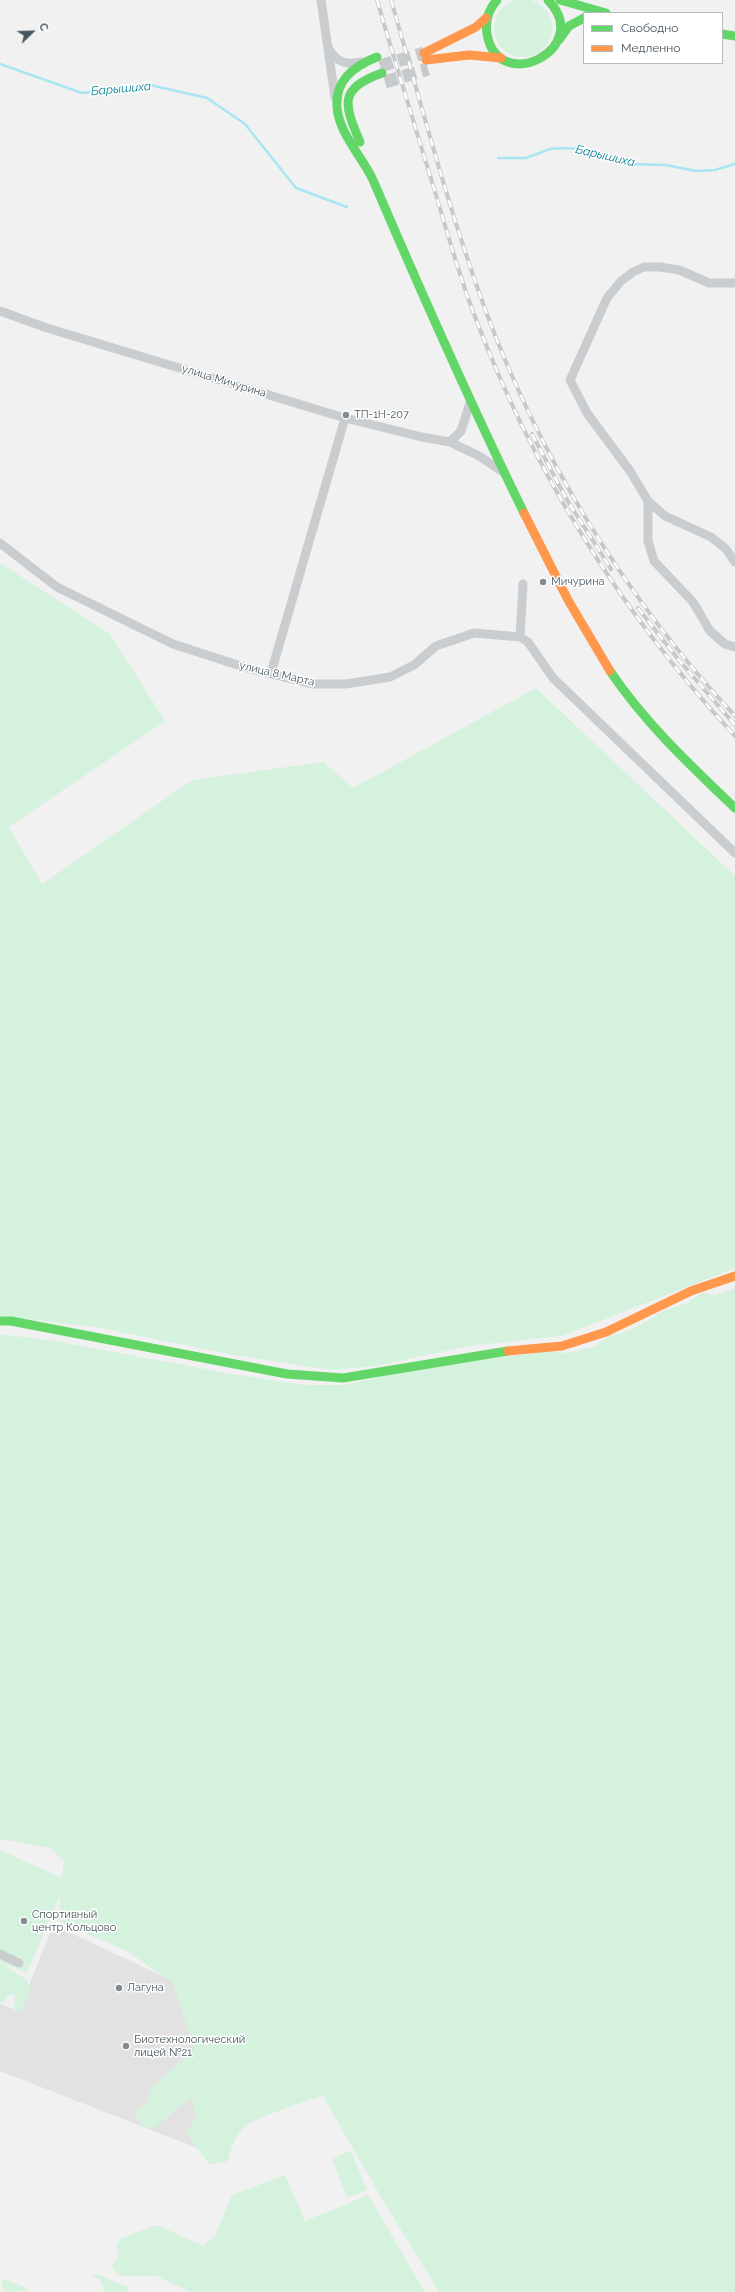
<!DOCTYPE html>
<html>
<head>
<meta charset="utf-8">
<style>
	body { margin:0 }
	#map { position:relative; width:735px; height:2292px; overflow:hidden; background:#f2f1f1; font-family:Raleway,sans-serif }
	canvas { display:block }
	.legend { position:absolute; left:583px; top:12px; width:140px; height:52px; box-sizing:border-box; background:#fff; border:1px solid #b5bbbf; margin:0; padding:5px 7px; list-style:none; font-size:12px; color:#47555f }
	.legend li { display:flex; align-items:center; gap:8px; height:20px }
	.legend b { width:20px; border:1px solid #b5bbbf }
	.north { position:absolute; left:12px; top:12px; width:40px; height:40px; -webkit-text-stroke:3px #fff; paint-order:stroke; rotate:67deg; font-size:11px; font-weight:700; line-height:16px; text-align:center; color:#47555f }
	.north::after { content:''; display:block; margin:auto; width:14px; height:18px; background:#47555f; clip-path:polygon(50% 0,100% 100%,50% 72%,0 100%) }
</style>
</head>
<body>
<div id="map">
<canvas width="735" height="2292"></canvas>
<ul class="legend">
<li><b style="height:5px;background:#63d668"></b>Свободно</li>
<li><b style="height:5px;background:#ff974d"></b>Медленно</li>
</ul>
<div class="north">С</div>
</div>
<script>
const c = document.querySelector('canvas').getContext('2d');
c.lineJoin = 'round';
function paint(path, color) {
  c.fillStyle = color;
  c.fill(path, 'evenodd');
}
function stroke(path, color, width, dash) {
  c.strokeStyle = color;
  c.lineWidth = width;
  c.lineCap = dash ? 'butt' : 'round';
  c.setLineDash(dash || []);
  c.stroke(path);
}
function write(font, color, halo, rows, align = 'center') {
  c.font = font + ' Raleway,sans-serif';
  c.lineWidth = 3;
  c.setLineDash([]);
  c.textBaseline = 'middle';
  c.strokeStyle = halo;
  c.fillStyle = color;
  for (const [text, x, y, turn = 0] of rows) {
    c.save();
    c.translate(x, y);
    c.rotate((+turn || 0) * Math.PI / 180);
    c.textAlign = isNaN(turn) ? turn : align;
    if (halo) c.strokeText(text, 0, 0);
    c.fillText(text, 0, 0);
    c.restore();
  }
}
const education = new Path2D(`
	M53,1925l209,97 -52,131 -210,-82v-67l19,7z`);
const green = new Path2D(`
	M494 28a29 29 0 1 1 58 0a29 29 0 1 1-58 0Z
	M0,563l110,71 55,87 -156,106 33,57 150,-104 132,-18 29,26 183,-100 199,188v392l-173,68 -94,10 -92,20 -45,4 -97,-15 -138,-28 -96,-11z
	M735,1288v1004h-296l-58,-95 -58,-101c-13,2 -68,23 -77,30 -11,9 -15,23 -18,35l-19,3 -23,-31 10,-16 -4,-20 -37,31 -12,-1 -9,-15 14,-10 1,-12 45,-41 -21,-66 -48,-33 -67,-29 3,-28 -34,80 -27,-11v-112l62,28 2,-17 -14,-13 -50,-9v-505l55,7 177,33 73,11h40l46,-11 83,-13 76,-10 17,2 26,-6 17,-11 21,-6 34,-20 20,-6 17,-11 15,2z
	M0,1962l27,18 4,9 -10,23 -7,-1 1,-16h-6l-9,10z
	M351,2151l16,39 -20,8 -15,-40z
	M285,2175l20,46 63,-26 57,97h-234l-35,-16h-35l-10,-9 8,-11 -3,-11 5,-7 36,-13 46,21 12,-10 17,-41z
	M96,2274l32,13v5h-23l-6,-13 -8,-3z
	M3,2279l23,8 1,3 -21,2 -5,-6z`);
const stream = new Path2D(`
	M0,64l82,29 68,-8 57,13 38,26 51,64 51,19
	M498,158h28l24,-9 14,-1 16,1 50,15 36,1 30,6 19,-1 20,-6`);
const secondaryTunnel = new Path2D(`
	M380,66l44,-13
	M385,82l43,-13`);
const street = new Path2D(`
	M321,0l14,97
	M329,49c8,14 18,16 33,13
	M735,283h-26l-30,-13 -19,-3h-16l-11,5 -12,9 -14,17 -37,82 17,33 43,58 18,30 17,15 46,21 15,12 9,13
	M0,311l47,17 298,90 77,19 28,5 29,14 24,16
	M450,442l11,-11 9,-28
	M648,501v40l6,20 39,41 17,29 15,13 10,3
	M0,543l57,44 116,57 74,24 65,16h34l44,-7 24,-12 22,-19 38,-13 46,4 3,-53
	M520,637l8,5 25,36 182,175
	M271,673l74,-255
	M0,1954l19,9`);
const fast = new Path2D(`
	M497,0c-9,10 -12,21 -10,34 11,63 108,14 61,-34
	M560,0l46,13
	M722,34l13,2
	M559,40l10,-14 15,-8
	M377,57c-23,9 -42,23 -40,50 2,27 25,49 36,73 48,112 97,223 151,333
	M360,142c-16,-38 -22,-53 22,-69
	M610,671c35,52 80,94 125,137
	M0,1321h11l276,53 56,4 165,-27`);
const slow = new Path2D(`
	M424,53l52,-26 10,-9
	M426,60l43,-5 32,3
	M524,513l44,87 42,71
	M508,1351l54,-5 44,-14 85,-41 44,-15`);
const rail = new Path2D(`
	M377,0c19,65 39,130 59,195 12,40 23,80 38,119 59,157 147,299 261,422
	M391,0c30,103 57,208 94,309 55,149 141,290 250,407
	M532,434l35,66 44,69
	M638,608l40,51 57,66`);
const markers = [
	[346,415,4,"#838c92"],
	[543,582,4,"#838c92"],
	[24,1921,4,"#838c92"],
	[119,1988,4,"#838c92"],
	[126,2046,4,"#838c92"]
];
const streetNames = [
	["улица Мичурина",224,381,17],
	["улица 8 Марта",277,674,13]
];
const poiNames = [
	["ТП-1Н-207",354,415],
	["Мичурина",551,582],
	["Спортивный",32,1915],
	["центр Кольцово",32,1928],
	["Лагуна",127,1988],
	["Биотехнологический",134,2040],
	["лицей №21",134,2053]
];
const waterNames = [
	["Барышиха",121,89,-5],
	["Барышиха",605,156,13]
];
paint(education, '#e3e2e3');
paint(green, '#d4f2de');
stroke(stream, '#a7e6f2', 2.5);
stroke(secondaryTunnel, '#c7cacc', 13, [13, 6]);
stroke(street, '#cacdd0', 9);
stroke(fast, '#63d668', 9);
stroke(slow, '#ff974d', 9);
stroke(rail, '#c6c8ca', 4);
stroke(rail, '#fff', 2.5, [8]);
for (const [x, y, r, color] of markers) {
  const dot = new Path2D();
  dot.arc(x, y, r, 0, 2 * Math.PI);
  c.fillStyle = color;
  c.fill(dot);
  stroke(dot, '#fff', 1.5);
}
write('11px', '#47555f', '#fff', streetNames);
write('11px', '#47555f', '#fff', poiNames, 'left');
write('italic 12px', '#067f94', '#fff', waterNames);
</script>
</body>
</html>
